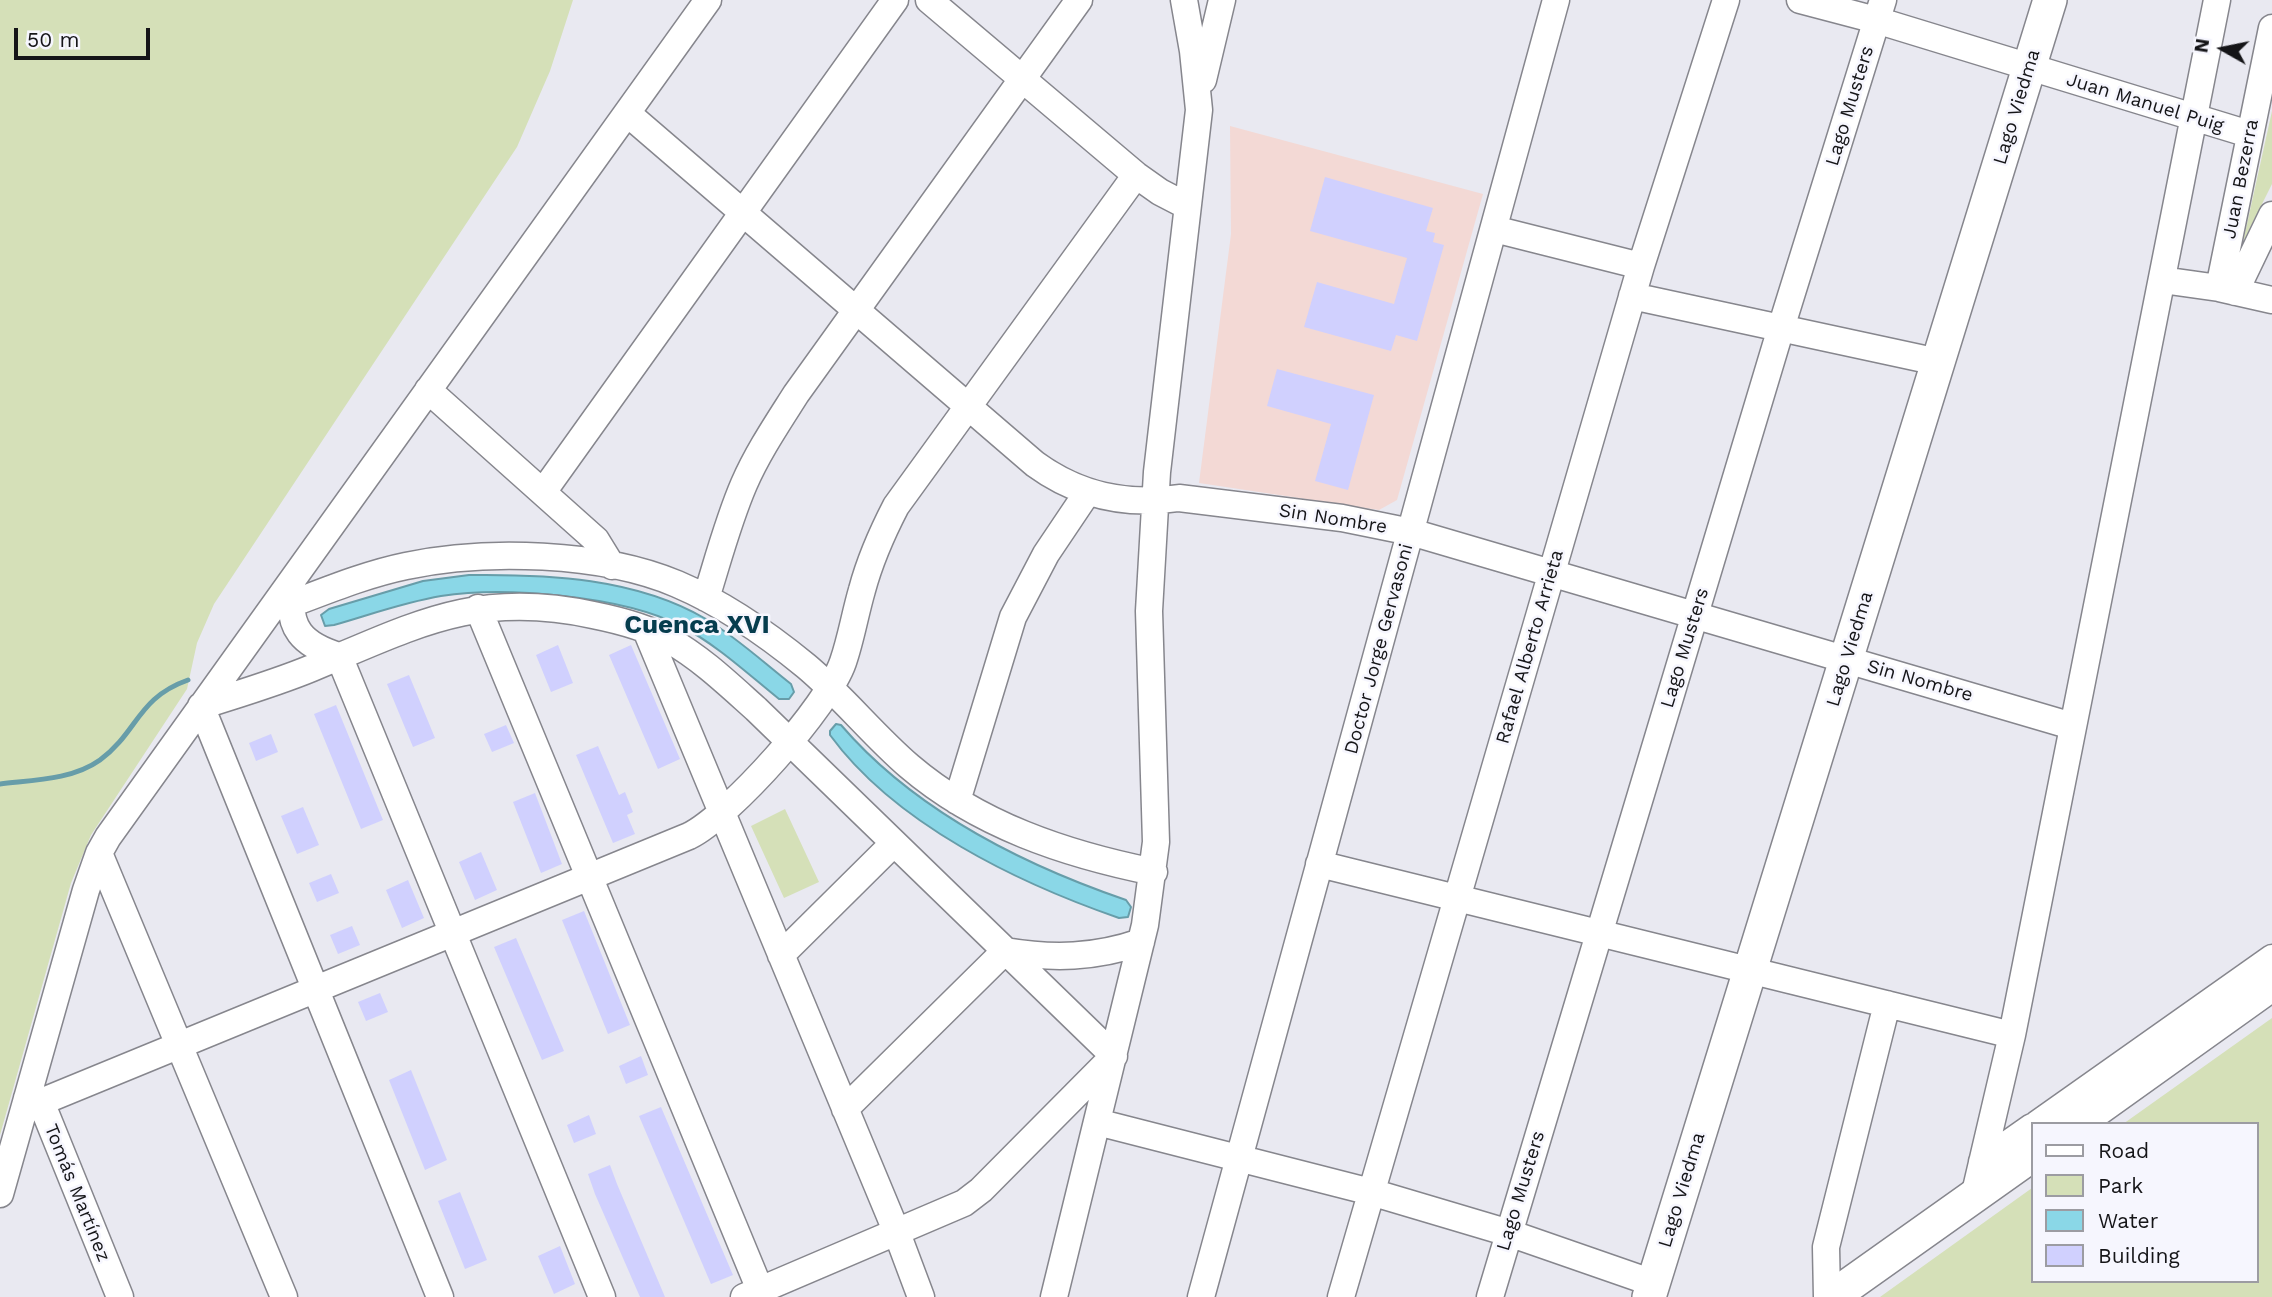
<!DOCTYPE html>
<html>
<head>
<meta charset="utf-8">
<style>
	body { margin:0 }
	#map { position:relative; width:2272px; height:1297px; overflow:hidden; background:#e9e9f1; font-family:"Work Sans",sans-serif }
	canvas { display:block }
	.legend { position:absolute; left:2031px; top:1122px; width:228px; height:161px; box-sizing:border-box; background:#f6f6fe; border:2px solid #9c9ca2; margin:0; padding:9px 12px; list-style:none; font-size:21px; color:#151518 }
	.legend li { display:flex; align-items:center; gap:14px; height:35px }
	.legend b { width:35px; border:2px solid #9c9ca2 }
	.north { position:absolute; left:2188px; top:14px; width:70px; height:70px; -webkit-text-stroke:5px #f6f6fe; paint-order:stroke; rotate:279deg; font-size:19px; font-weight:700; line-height:28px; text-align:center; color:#151518 }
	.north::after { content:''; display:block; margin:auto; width:24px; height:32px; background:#151518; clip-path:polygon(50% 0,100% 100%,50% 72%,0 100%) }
	.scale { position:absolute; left:14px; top:28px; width:136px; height:32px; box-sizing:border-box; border:4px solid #151518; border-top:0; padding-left:9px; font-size:21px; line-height:24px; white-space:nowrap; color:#151518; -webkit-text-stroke:5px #f6f6fe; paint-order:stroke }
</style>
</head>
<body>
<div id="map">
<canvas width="2272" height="1297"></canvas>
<ul class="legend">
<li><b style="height:9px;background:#fff"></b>Road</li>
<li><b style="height:19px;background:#d5e0b8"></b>Park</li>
<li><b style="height:19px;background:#8ad7e7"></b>Water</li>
<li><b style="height:19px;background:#d0d0fe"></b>Building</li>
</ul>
<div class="north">N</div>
<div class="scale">50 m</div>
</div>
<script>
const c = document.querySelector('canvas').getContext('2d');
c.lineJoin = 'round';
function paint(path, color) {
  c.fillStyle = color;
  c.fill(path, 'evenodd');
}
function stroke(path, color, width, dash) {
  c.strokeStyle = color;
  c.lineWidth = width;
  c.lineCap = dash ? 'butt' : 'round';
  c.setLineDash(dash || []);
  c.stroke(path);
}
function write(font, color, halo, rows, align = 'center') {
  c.font = font + ' "Work Sans",sans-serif';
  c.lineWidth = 5;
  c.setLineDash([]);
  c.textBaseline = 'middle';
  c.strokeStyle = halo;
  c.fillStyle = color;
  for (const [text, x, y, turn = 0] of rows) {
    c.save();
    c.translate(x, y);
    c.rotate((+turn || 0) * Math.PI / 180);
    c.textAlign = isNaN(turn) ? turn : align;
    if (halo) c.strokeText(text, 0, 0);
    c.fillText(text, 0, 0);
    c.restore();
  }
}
const education = new Path2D(`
	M1230,126l253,68 -86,306 -18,10 -180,-27 32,-249z`);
const green = new Path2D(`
	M0,0h573l-23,71 -33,76 -303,457 -17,39 -10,46 -96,146 -20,48 -71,252z
	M2272,111v73l-29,58z
	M785,809l34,73 -35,16 -33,-72z
	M2272,1018v279h-392l152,-109v93h224v-157h-133z`);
const water = new Path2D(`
	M469,575c79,-1 167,3 237,44 30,18 57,43 85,65l3,8 -5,7h-10c-31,-25 -62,-54 -98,-73 -58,-30 -175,-40 -240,-30 -36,6 -72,19 -107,29l-9,1 -4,-11 8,-6 94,-28z
	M836,724l5,1c74,86 180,139 285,175l5,7 -3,10 -9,1c-101,-35 -224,-94 -289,-183v-4z`);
const stream = new Path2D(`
	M0,784c33,-4 72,-4 100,-24 38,-28 37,-62 88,-80`);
const building = new Path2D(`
	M1325,177l108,31 -7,23 9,2 -2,9 11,3 -27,96 -21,-6 -5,16 -87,-24 13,-45 77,22 13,-46 -97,-27z
	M1277,369l97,26 -26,95 -33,-9 16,-57 -64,-18z
	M558,645l15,38 -22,9 -15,-37z
	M631,645l49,114 -22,10 -49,-114z
	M409,675l26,63 -22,9 -26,-63z
	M336,705l47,115 -22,9 -47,-115z
	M506,725l8,18 -22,9 -8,-18z
	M271,734l7,18 -22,9 -7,-18z
	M598,746l21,49 6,-3 8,20 -6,3 8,19 -22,9 -37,-88z
	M535,793l27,71 -21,9 -28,-71z
	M303,807l16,38 -22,9 -16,-38z
	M481,852l16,38 -22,10 -16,-38z
	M331,874l8,19 -22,9 -8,-19z
	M408,880l16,38 -22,10 -16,-38z
	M584,911l46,114 -22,9 -46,-114z
	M352,926l8,19 -22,9 -8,-19z
	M516,938l48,113 -22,9 -48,-113z
	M380,993l8,19 -22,9 -8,-19z
	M641,1056l7,19 -22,9 -7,-18z
	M411,1070l36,90 -22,10 -36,-90z
	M661,1107l72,168 -22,9 -72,-168z
	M589,1115l7,19 -22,9 -7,-18z
	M610,1165l7,19 48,113h-25l-45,-103 -7,-20z
	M460,1192l27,68 -22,9 -27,-68z
	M560,1246l15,38 -21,10 -16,-38z`);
const minor = new Path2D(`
	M929,0l207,175 24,17 27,14
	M1800,0l76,20 373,114
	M1203,80l19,-80
	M627,113l408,351c44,32 91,42 144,34l163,20 69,14 661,194
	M1494,229l147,37
	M2162,280l57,8 53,12
	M2219,288l53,-260
	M2235,292l37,-77
	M1632,296l306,66
	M428,390l168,150 16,26
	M543,492l352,-492
	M293,589c-7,39 10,56 46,67l263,641
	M706,598c12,-38 22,-77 38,-114 14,-32 33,-60 52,-90l283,-394
	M291,604c37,-14 76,-30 115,-38 79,-17 196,-14 271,18 47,20 90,50 129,82 37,31 67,69 103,100 69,59 156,88 245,106
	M478,608l285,689
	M646,630l251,603 24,64
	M957,801l56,-184 33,-63 41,-61
	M99,853l185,444
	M1319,864l693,171
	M1005,951c48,8 90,7 136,-9
	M781,955l113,-112
	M27,1098l14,4 79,195
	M41,1102l648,-266c41,-20 139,-130 154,-174 8,-23 12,-48 19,-72 8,-30 20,-57 34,-84l240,-331
	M845,1109l160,-158
	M1097,1122l274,70 138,41 144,50
	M2037,1124l235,-166
	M1982,1162l50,-35
	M0,1194l86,-304 13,-37 9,-16 600,-837
	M1974,1197l38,-162 205,-1035
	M440,1297l-239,-591c37,-12 75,-23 111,-38 104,-43 164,-78 281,-53 25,5 53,12 76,25 32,18 59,44 87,69l358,347 -133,134 -17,13 -220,94
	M1054,1297l91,-372 11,-83 -7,-231 8,-139 42,-362 -6,-59 -9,-51
	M1201,1297l355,-1297
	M1341,1297l300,-1031 85,-266
	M1490,1297l291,-969 102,-328
	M1827,1297l-1,-50 61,-243`);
const major = new Path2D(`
	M2076,1124l196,-140
	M1649,1297l401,-1297
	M1832,1297l200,-142`);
const streetNames = [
	["Juan Manuel Puig",2145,103,17],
	["Lago Musters",1850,106,-73],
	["Lago Viedma",2017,107,-73],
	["Juan Bezerra",2241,179,-79],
	["Sin Nombre",1333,519,9],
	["Rafael Alberto Arrieta",1530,647,-74],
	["Lago Musters",1685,648,-73],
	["Doctor Jorge Gervasoni",1379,649,-75],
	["Lago Viedma",1850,649,-73],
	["Sin Nombre",1920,681,16],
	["Lago Viedma",1682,1190,-73],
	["Lago Musters",1521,1191,-73],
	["Tomás Martínez",77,1193,68]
];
const districtNames = [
	["Cuenca XVI",697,625]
];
paint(education, '#f3d9d5');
paint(green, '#d5e0b8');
paint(water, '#8ad7e7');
stroke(water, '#679da9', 2);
stroke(stream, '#679da9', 5);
paint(building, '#d0d0fe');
stroke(minor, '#86868d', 29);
stroke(major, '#86868d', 36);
stroke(minor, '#fff', 26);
stroke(major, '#fff', 33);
write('19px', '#151518', '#f6f6fe', streetNames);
write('bold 26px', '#063d4e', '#f6f6fe', districtNames);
</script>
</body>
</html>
